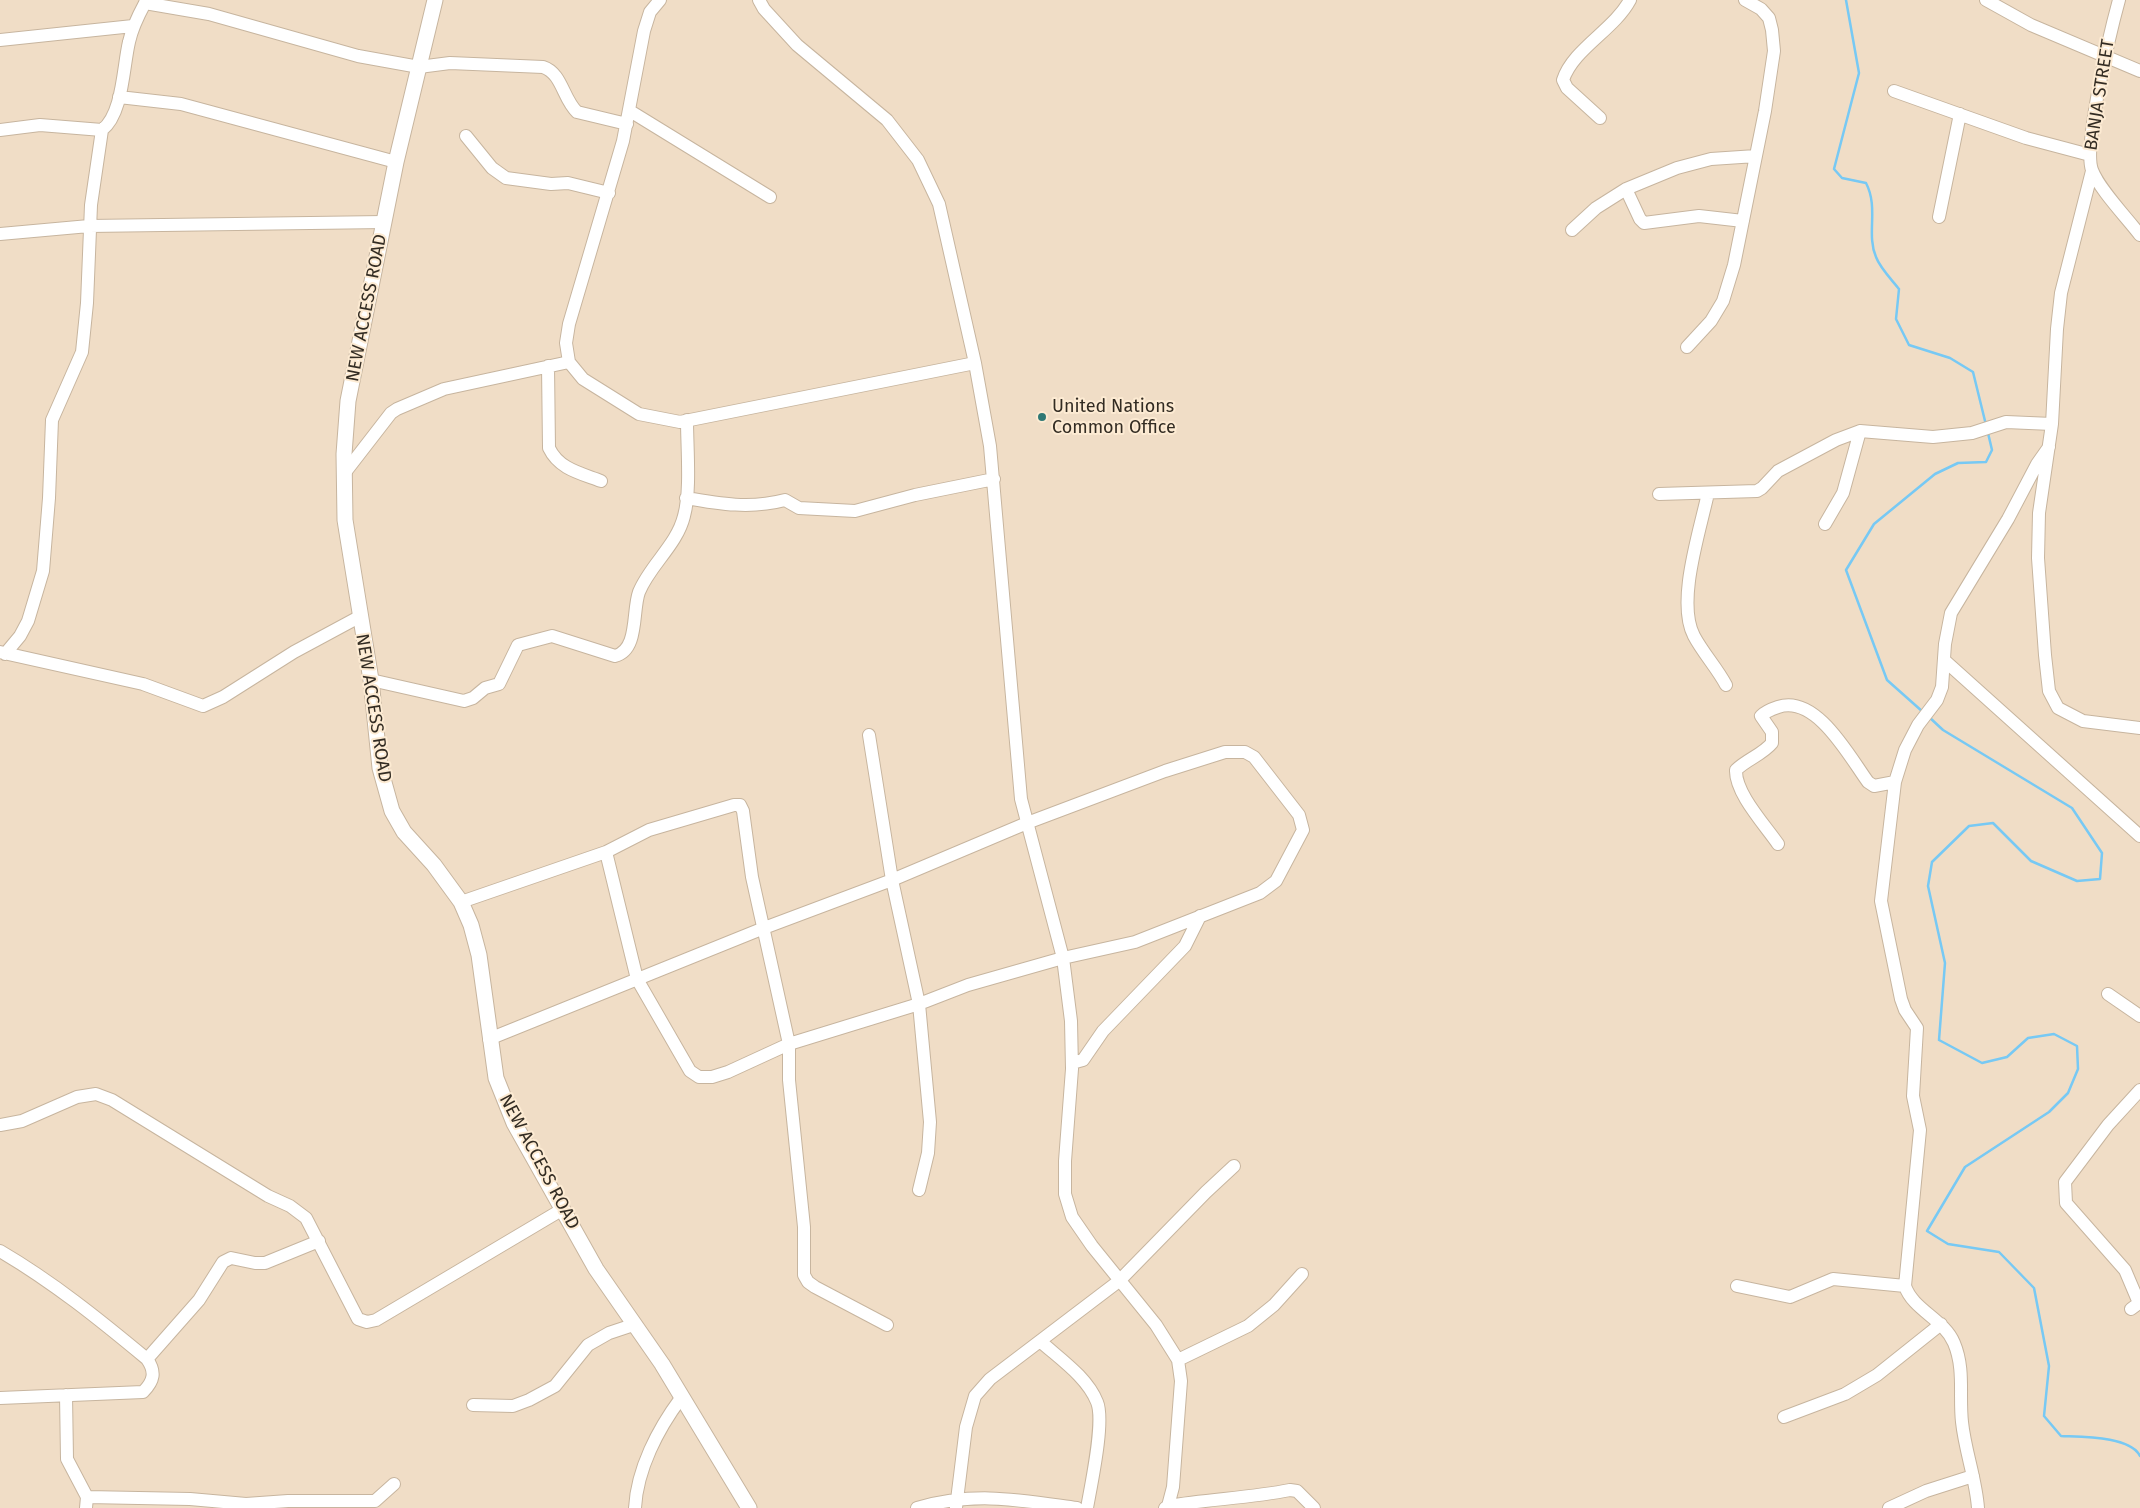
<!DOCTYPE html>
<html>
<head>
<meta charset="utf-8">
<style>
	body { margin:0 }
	canvas { display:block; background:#f0ddc6 }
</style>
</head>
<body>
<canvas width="2140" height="1508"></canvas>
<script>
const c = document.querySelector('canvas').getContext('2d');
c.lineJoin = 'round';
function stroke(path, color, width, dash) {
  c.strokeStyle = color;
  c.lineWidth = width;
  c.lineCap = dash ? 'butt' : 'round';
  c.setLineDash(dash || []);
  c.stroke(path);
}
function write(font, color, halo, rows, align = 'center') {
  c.font = font + ' "Fira Sans",sans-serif';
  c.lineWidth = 4;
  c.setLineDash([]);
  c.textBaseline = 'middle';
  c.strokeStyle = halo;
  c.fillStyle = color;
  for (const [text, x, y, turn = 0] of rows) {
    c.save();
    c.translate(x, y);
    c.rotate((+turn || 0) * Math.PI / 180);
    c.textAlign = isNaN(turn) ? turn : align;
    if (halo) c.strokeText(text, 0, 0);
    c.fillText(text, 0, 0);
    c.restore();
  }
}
const stream = new Path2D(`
	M1846,0l13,73 -25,96 8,9 24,5c13,25 0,51 10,74 4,11 16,23 23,32l-3,30 13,26 41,13 23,14 13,53
	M1923,712l-36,-32 -41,-110 28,-46 61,-50 23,-11 28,-1 6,-12 -4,-17
	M1929,717l14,13 129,78 30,45 -2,26 -23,2 -46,-20 -38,-38 -24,3 -37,36 -4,24 17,77 -6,77 43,23 25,-6 21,-19 26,-4 23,12 1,23 -10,24 -19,19 -84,55 -38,64 21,13 51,8 35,36 15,78 -5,50 17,20c20,1 69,0 79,20`);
const minor = new Path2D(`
	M146,0l-1,3 64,11 149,42 61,11 31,-4 93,4c19,6 20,32 34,45l50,12
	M660,0l-10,12 -6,19 -21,110 -54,183 -3,19 3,19 14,17 56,35 41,8 295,-59
	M759,0l5,9 33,36 90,75 31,40 21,44 36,159 15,83 31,353 42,159 8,63 1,48 -7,92v33l7,23 20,29 64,79 22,35 3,21 -8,106 -5,19 -3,2
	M1986,0l45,25 109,46
	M2119,0c-8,29 -36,146 -27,170 7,19 35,48 48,65
	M0,40l133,-14
	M1894,91l132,47 64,17
	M119,97l62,7 215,58
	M630,111l140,86
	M1600,118l-33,-30 -4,-8c10,-31 51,-50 67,-80
	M0,130l40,-5 62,5c21,-16 21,-63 27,-88 3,-14 9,-26 16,-39
	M466,136l26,32 14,10 45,6 17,-1 41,10
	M2092,171l-31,122 -4,36 -5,95 -13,89 -1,45 7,97 4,36 9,17 25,13 57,7
	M1626,189l14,30 4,4 55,-7 44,5
	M1939,217l21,-103
	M1572,230l24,-22 30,-19 51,-21 34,-9 45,-3
	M0,234l89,-8 295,-4
	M1687,347l24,-26 12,-20 11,-36 31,-154 9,-60 -2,-21 -3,-12 -8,-9 -16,-9
	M548,366l1,82c10,21 31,25 52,33
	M343,475l48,-62 6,-4 47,-20 125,-27
	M1708,493c-8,38 -32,109 -14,143 9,17 23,32 32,49
	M1659,494l98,-3 5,-3 16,-17 58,-31 24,-9 73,6 39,-4 34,-11 46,2
	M686,498c34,6 65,11 99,2l14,8 56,3 60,-16 79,-16
	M1825,524l18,-31 17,-62
	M0,652l143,32 60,22 20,-9 71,-45 65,-35
	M5,654l15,-18 8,-15 15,-50 6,-73 3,-78 30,-68 5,-49 4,-98 11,-75
	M1944,660l196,176
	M371,680l93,21 9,-3 12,-10 14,-4 19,-39 34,-9 63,20c24,-6 17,-45 24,-64 11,-27 38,-47 45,-76 7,-25 3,-68 3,-96
	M869,735l23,145 27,124 11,118 -2,31 -9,37
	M1778,844c-13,-19 -43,-51 -42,-74 11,-11 26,-15 36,-27v-11l-11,-16c5,-5 11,-7 17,-9 38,-13 71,49 90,75l6,4 21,-4
	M461,902l145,-50 43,-22 85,-25h6l3,6 9,66 37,167v36l15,147v48l4,7 7,5 72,38
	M2108,994l32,22
	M489,1039l275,-111 128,-48 135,-57 138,-52 60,-19h20l9,5 45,58 4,15 -27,51 -16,12 -125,49 -72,16 -95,27 -49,19 -130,40 -61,28 -16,5h-13l-9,-6 -53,-92 -31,-127
	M1072,1063l11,-3 20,-29 82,-85 15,-30
	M0,1125l22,-4 55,-24 19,-3 16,6 156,96 22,10 16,12 52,101 9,3 9,-2 187,-111
	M0,1251c53,31 100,69 147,108 9,13 7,22 -4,33l-143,6
	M1737,1286l53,11 43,-18 72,7
	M2131,1309l8,-6 -14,-33 -59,-67 -1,-21 43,-57 32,-35
	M1040,1341c20,18 47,36 57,61 8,19 -6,83 -10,106
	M147,1359l52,-59 24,-38 8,-4 24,5h10l54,-22
	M1178,1360l70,-34 26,-21 28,-31
	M66,1395l1,64 20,38 -1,11
	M473,1405l40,1 16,-6 26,-14 33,-41 21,-12 24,-8
	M1784,1417l61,-23 32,-19 64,-51
	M87,1497l103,2 56,5 42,-3h87l19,-17
	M1168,1506c41,-7 82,-8 122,-16l7,1 17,17
	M635,1508c2,-39 23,-79 46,-110
	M917,1508c58,-17 102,-8 160,0
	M956,1508l10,-81 9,-31 15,-17 129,-98 87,-89 28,-26
	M1889,1508l37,-17 47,-15
	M1978,1508c-2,-29 -13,-57 -16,-86 -3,-27 3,-53 -8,-79 -10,-24 -41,-33 -49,-57l15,-156 -7,-34 4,-68 -12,-18 -4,-11 -20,-98 14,-119 10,-32 13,-25 19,-25 5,-13 3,-43 6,-31 57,-94 29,-55 12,-17`);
const major = new Path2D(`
	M435,0l-39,162 -48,239 -4,53 1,66 26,160 9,88 12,43 12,21 30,33 27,37 10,23 8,30 17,123 18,45 82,146 66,95 87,144`);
const markers = [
	[1042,417,5,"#2f7875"]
];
const streetNames = [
	["BANJA STREET",2100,95,-81],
	["NEW ACCESS ROAD",367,308,-79],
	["NEW ACCESS ROAD",373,708,81],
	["NEW ACCESS ROAD",539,1162,62]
];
const poiNames = [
	["United Nations",1052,407],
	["Common Office",1052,428]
];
stroke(stream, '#77c9f4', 2.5);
stroke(minor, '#c7b59f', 14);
stroke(major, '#c7b59f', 17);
stroke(minor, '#fff', 12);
stroke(major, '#fff', 15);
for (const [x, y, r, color] of markers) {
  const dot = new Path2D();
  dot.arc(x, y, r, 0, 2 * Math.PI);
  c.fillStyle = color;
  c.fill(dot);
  stroke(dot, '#fdebd3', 2);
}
write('18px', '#332c23', '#fdebd3', streetNames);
write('18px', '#332c23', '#fdebd3', poiNames, 'left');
</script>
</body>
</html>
